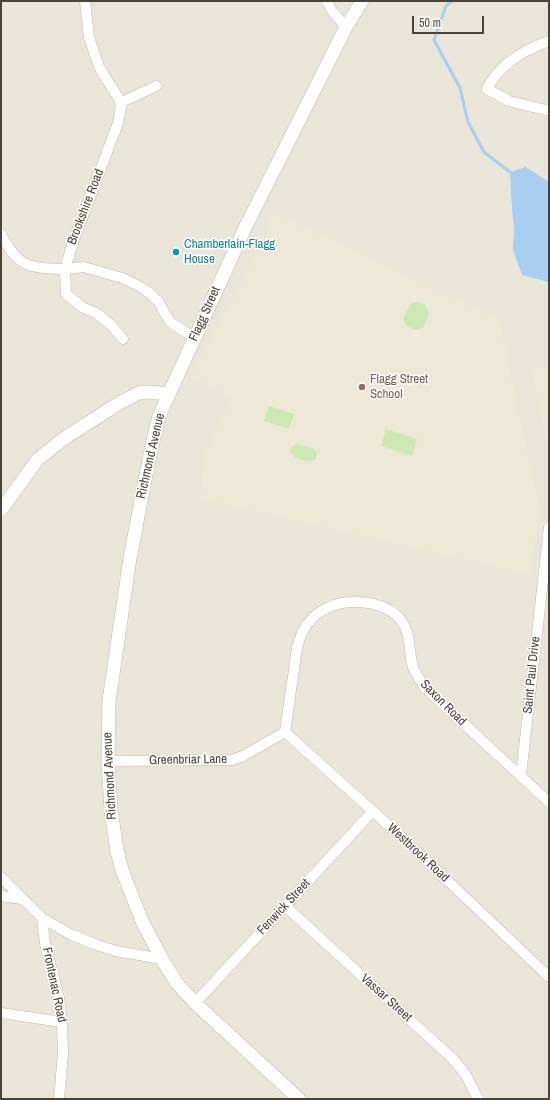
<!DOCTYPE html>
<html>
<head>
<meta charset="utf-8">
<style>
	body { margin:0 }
	#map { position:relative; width:550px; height:1100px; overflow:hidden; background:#f5f2eb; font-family:"Archivo Narrow",sans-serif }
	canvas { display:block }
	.frame { position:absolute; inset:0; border:2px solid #494338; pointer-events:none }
	.scale { position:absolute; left:412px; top:16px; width:72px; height:18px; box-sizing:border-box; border:2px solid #494338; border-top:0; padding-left:5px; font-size:12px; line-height:14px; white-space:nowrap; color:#494338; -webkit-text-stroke:3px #fff; paint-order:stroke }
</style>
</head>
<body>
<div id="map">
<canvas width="550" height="1100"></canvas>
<div class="frame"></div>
<div class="scale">50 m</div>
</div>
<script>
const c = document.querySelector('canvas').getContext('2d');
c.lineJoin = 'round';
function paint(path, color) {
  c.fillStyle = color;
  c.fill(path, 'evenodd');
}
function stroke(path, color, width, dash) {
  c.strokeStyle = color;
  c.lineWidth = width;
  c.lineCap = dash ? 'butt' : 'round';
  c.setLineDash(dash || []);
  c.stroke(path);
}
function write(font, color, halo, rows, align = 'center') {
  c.font = font + ' "Archivo Narrow",sans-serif';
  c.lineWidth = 3;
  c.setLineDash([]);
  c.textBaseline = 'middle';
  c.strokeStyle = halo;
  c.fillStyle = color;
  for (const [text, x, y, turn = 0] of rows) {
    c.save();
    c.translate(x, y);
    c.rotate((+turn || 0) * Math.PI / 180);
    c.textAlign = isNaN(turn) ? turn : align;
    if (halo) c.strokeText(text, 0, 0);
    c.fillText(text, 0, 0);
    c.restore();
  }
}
const residential = new Path2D(`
	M1,1h548v1098h-548z`);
const education = new Path2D(`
	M273,211l226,108 41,192 -11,64 -329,-76 5,-45 25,-57 -41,-21 59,-106z
	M530,365l19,4v81z`);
const green = new Path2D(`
	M416,302l9,2c5,9 3,14 -1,23l-8,3 -10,-4 -3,-8 8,-14z
	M269,406l25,8 -5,15 -25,-8z
	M386,429l31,10 -5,17 -31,-10z
	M295,444l18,4 4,5 -2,7c-9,3 -17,0 -24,-6v-6z`);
const water = new Path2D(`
	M526,167l23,15v100l-27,-7 -9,-25 1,-22 -2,-19 -2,-37z`);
const stream = new Path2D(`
	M452,1l-6,5 -12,34 26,48 8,34 16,30 26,20`);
const minor = new Path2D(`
	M85,1l4,36 10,30 20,32 2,8 -3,16 -45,119 -8,27 19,-2 38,11 15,7 10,6 11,10 12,21 24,16
	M327,1l5,10 14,16
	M549,41c-25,9 -50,23 -62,48l22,12 40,10
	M120,103l36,-17
	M1,234c18,34 27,34 64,35l1,25 16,13 14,6 15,12 12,14
	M285,732c3,-19 5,-37 8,-55 2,-12 2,-24 6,-36 7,-25 30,-39 55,-39 16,0 35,4 45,16 13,13 9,33 14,49 3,8 8,14 12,21l124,114
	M285,732l122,110 142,135
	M108,761l124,-1 11,-4 42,-24
	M521,775l28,-248
	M1,877l41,41 28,16 27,11 19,6 46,8
	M1,896l21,3
	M285,906l168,153 13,16 12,24
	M42,918l3,25 14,55 3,24 1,32 -4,45
	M195,1003l178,-192
	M1,1013l61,9`);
const tertiary = new Path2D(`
	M169,394l-10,22 -7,29 -7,35 -15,78 -21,143 -1,60 3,49 6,41 5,19 20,51 20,38 14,23 19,21 104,96
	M1,510l37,-51 28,-22 55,-35 18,-9 10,-1 20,2 76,-166 101,-201 16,-26`);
const markers = [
	[176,252,4,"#0f9aa8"],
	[362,387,4,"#8d6e63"]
];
const streetNames = [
	["Brookshire Road",86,207,-69],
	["Flagg Street",205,314,-66],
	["Richmond Avenue",151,456,-77],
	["Saint Paul Drive",532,675,-84],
	["Saxon Road",443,703,45],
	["Greenbriar Lane",188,760,-1],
	["Richmond Avenue",110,776,-93],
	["Westbrook Road",418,853,43],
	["Fenwick Street",284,907,-47],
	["Frontenac Road",54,985,78],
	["Vassar Street",386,998,42]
];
const cultureNames = [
	["Chamberlain-Flagg",184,245],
	["House",184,260]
];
const educationNames = [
	["Flagg Street",370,380],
	["School",370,395]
];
paint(residential, '#e9e5d9');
paint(education, '#ede8d5');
paint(green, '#cde8b5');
paint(water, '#a9ceef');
stroke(stream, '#a9ceef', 3);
stroke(minor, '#c0bbad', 11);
stroke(tertiary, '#c0bbad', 14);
stroke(minor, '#fff', 10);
stroke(tertiary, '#fff', 13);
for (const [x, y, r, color] of markers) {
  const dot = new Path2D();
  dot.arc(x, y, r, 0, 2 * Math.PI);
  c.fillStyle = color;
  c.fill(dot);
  stroke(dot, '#fff', 1.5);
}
write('13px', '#494338', '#fff', streetNames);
write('13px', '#0d838f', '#fff', cultureNames, 'left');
write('13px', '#785e54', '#fff', educationNames, 'left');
</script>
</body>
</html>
